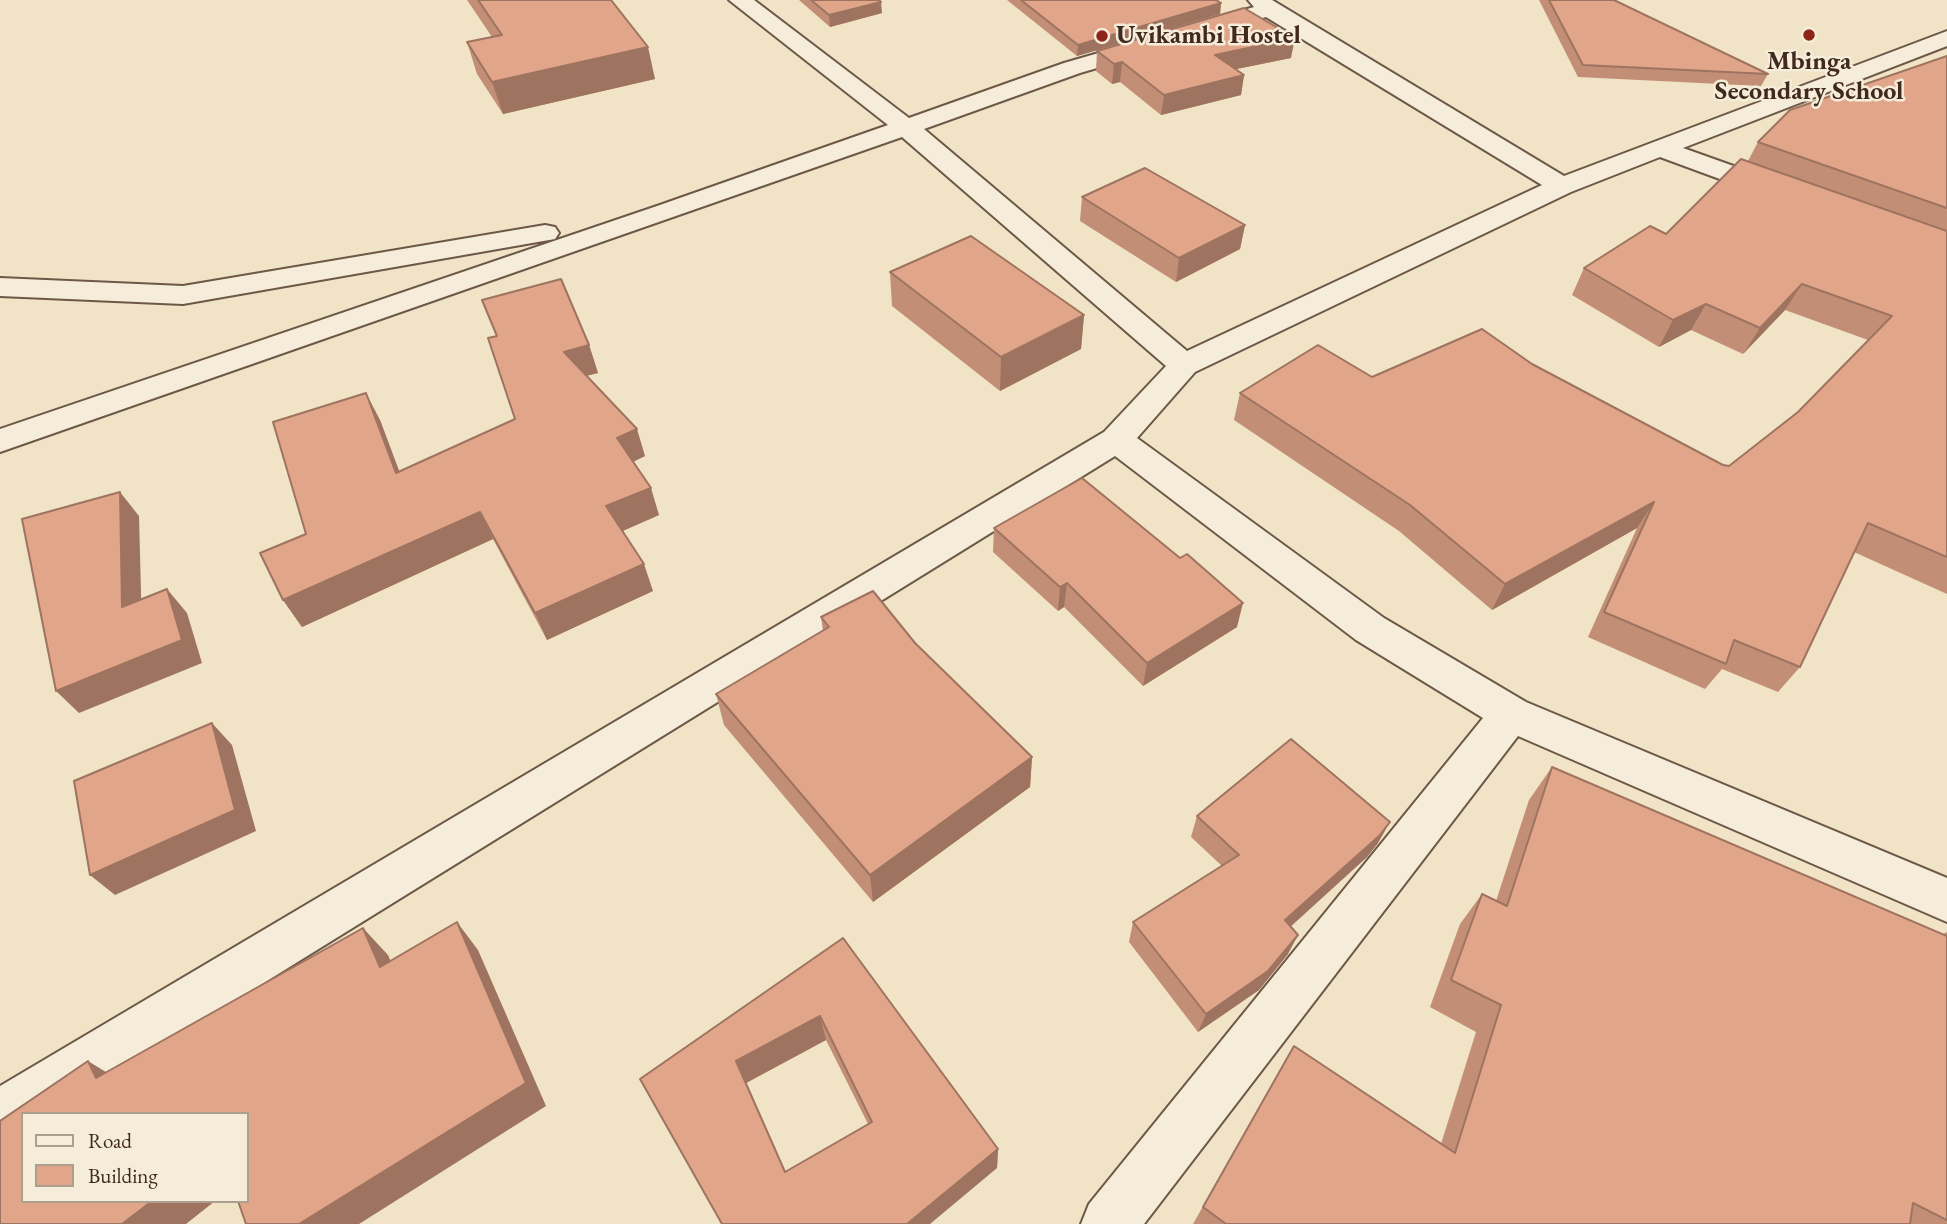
<!DOCTYPE html>
<html>
<head>
<meta charset="utf-8">
<style>
	body { margin:0 }
	#map { position:relative; width:1947px; height:1224px; overflow:hidden; background:#f0e3c6; font-family:"EB Garamond",serif }
	canvas { display:block }
	.legend { position:absolute; left:21px; top:1112px; width:228px; height:91px; box-sizing:border-box; background:#f5edda; border:2px solid #ad9f8f; margin:0; padding:9px 12px; list-style:none; font-size:21px; color:#41291e }
	.legend li { display:flex; align-items:center; gap:14px; height:35px }
	.legend b { width:35px; border:2px solid #ad9f8f }
</style>
</head>
<body>
<div id="map">
<canvas width="1947" height="1224"></canvas>
<ul class="legend">
<li><b style="height:9px;background:#f5edda"></b>Road</li>
<li><b style="height:19px;background:#e1a589"></b>Building</li>
</ul>
</div>
<script>
const c = document.querySelector('canvas').getContext('2d');
c.lineJoin = 'round';
function stroke(path, color, width, dash) {
  c.strokeStyle = color;
  c.lineWidth = width;
  c.lineCap = dash ? 'butt' : 'round';
  c.setLineDash(dash || []);
  c.stroke(path);
}
function paint(path, color) {
  c.fillStyle = color;
  c.fill(path, 'evenodd');
}
function write(font, color, halo, rows, align = 'center') {
  c.font = font + ' "EB Garamond",serif';
  c.lineWidth = 5;
  c.setLineDash([]);
  c.textBaseline = 'middle';
  c.strokeStyle = halo;
  c.fillStyle = color;
  for (const [text, x, y, turn = 0] of rows) {
    c.save();
    c.translate(x, y);
    c.rotate((+turn || 0) * Math.PI / 180);
    c.textAlign = isNaN(turn) ? turn : align;
    if (halo) c.strokeText(text, 0, 0);
    c.fillText(text, 0, 0);
    c.restore();
  }
}
const minor = new Path2D(`
	M729,0h25l155,118 155,-55 83,-24 8,2 3,5 -3,5 -75,22 -156,56 263,222 355,-166 -276,-168 -62,19 -8,-2 -3,-5 3,-5 58,-17 -6,-7h24l292,176 383,-145v15l-264,102 101,36 4,6 -4,6 -9,2 -9,-2 -106,-39 -89,35 -376,180 -58,66 247,180 142,84 421,176v44l-429,-186 -374,488h-63l8,-20 394,-486 -127,-78 -241,-184 -1063,658h-29v18l-23,10v-56l1104,-654 62,-66 -264,-229 -902,315v-23l657,-223 231,-81z
	M545,225l10,2 4,6 -4,6 -372,65 -183,-8v-18l183,8z`);
const wall = new Path2D(`
	M467,0h144l44,79 -152,35 -26,-40 -10,-32 25,-5z
	M799,0h80l3,13 -52,14z
	M1007,0h209l5,3 -1,11 -143,42z
	M1539,0h75l154,74 -7,12 -183,-9z
	M1097,51l194,7 -55,11 8,6 -3,20 -80,20 -41,-33 -8,2 -16,-13z
	M1947,56v538l-93,-42 -54,115 -22,25 -56,-23 -17,20 -117,-52 49,-109 -145,82 -93,-79 -165,-111 6,-27 132,-16 160,-13 191,101 6,1 69,-54 70,-72 -83,-30 -42,44 -52,-24 -32,17 -87,-52 12,-27 82,-34 82,-73 10,-19z
	M1082,197l163,28 -5,24 -64,33 -96,-61z
	M890,272l194,43 -3,34 -81,42 -108,-85z
	M482,300l107,45 9,28 -12,3 59,80 -12,6 26,53 -37,16 31,60 -106,49 -54,-101 -191,88 -19,-27 23,-66 74,-114 19,51 116,-52 -19,-83z
	M994,528l243,99 -94,59 -79,-79 -6,4 -65,-59z
	M821,617l211,140 -2,30 -157,115 -149,-177 -8,-31 107,-63z
	M1552,767l391,167 4,-2v292h-754l86,-152 162,72 35,-112 -46,-25 30,-83 22,-30 14,7 33,-101z
	M1197,816l181,27 -11,14 -77,69 -2,28 -29,36 -61,42 -69,-90 4,-20 89,-56 -31,-29z
	M843,938l155,211 -1,19 -275,56 -82,-145zM826,1040l42,84 -83,48 -39,-89z`);
const shadedWall = new Path2D(`
	M881,2l1,11 -52,14 -1,-12z
	M1221,3l-1,11 -143,42 1,-11z
	M1295,38l-4,20 -79,16 3,-19z
	M648,47l7,32 -152,35 -11,-32z
	M1122,62l-2,20 -8,2 2,-20z
	M1244,75l-3,20 -80,20 3,-20z
	M1245,225l-5,24 -64,33 3,-24z
	M1802,284l-17,26 -42,44 17,-26z
	M1706,304l-15,26 -32,17 14,-27z
	M1084,315l-3,34 -81,42 1,-34z
	M589,345l9,28 -25,6 -9,-27z
	M366,393l14,27 30,80 -14,-27z
	M637,429l8,27 -19,9 -9,-27z
	M651,488l8,27 -43,19 -10,-28z
	M120,492l19,24 3,115 -20,-24z
	M1654,502l-17,26 -145,82 13,-26z
	M480,512l13,27 -191,88 -19,-27z
	M644,564l9,27 -106,49 -12,-27z
	M1067,583l-3,24 -6,4 2,-24z
	M167,589l20,24 15,50 -123,50 -23,-22z
	M1243,603l-6,24 -94,59 4,-23z
	M212,723l20,22 24,86 -141,64 -25,-20z
	M1032,757l-2,30 -157,115 -3,-27z
	M1390,822l-12,21 -11,14 -91,83 9,-20z
	M457,922l21,28 68,156 -187,118h-60z
	M363,928l25,27 17,39 -25,-27z
	M1298,935l-10,19 -29,36 -61,42 8,-18z
	M820,1016l6,24 -80,43 -10,-22z
	M88,1061l39,24 -31,-7z
	M998,1149l-1,19 -67,56h-23z
	M152,1201h63l-29,23h-64z`);
const building = new Path2D(`
	M478,0h133l37,47 -156,35 -25,-40 35,-7z
	M811,0h68l2,2 -52,13z
	M1021,0h195l5,3 -143,42z
	M1549,0h65l154,74 -185,-9z
	M1244,8l51,30 -80,17 29,20 -80,20 -42,-33 -8,2 -17,-13z
	M1947,56v152l-189,-66 32,-32z
	M1741,159l206,72v326l-79,-34 -68,144 -66,-27 -8,24 -122,-52 50,-110 -149,82 -95,-79 -170,-112 78,-48 54,32 110,-48 50,35 191,101 6,1 69,-54 94,-96 -90,-32 -42,44 -54,-24 -33,16 -89,-52 66,-42 16,8z
	M1145,168l100,57 -66,33 -97,-61z
	M971,236l113,79 -83,42 -111,-85z
	M561,279l28,66 -25,7 73,77 -20,9 34,50 -45,18 38,58 -109,49 -55,-101 -197,88 -23,-47 46,-19 -33,-112 93,-29 30,80 119,-54 -27,-81 9,-2 -15,-36z
	M1082,478l98,80 7,-4 56,49 -96,60 -80,-80 -7,4 -66,-59z
	M120,492l2,115 45,-18 15,51 -126,51 -34,-172z
	M873,591l42,52 117,114 -162,118 -154,-181 113,-67 -8,-10z
	M212,723l23,87 -145,65 -16,-94z
	M1291,739l99,83 -11,14 -94,84 13,15 -30,36 -62,43 -73,-92 106,-67 -42,-39z
	M1552,767l395,169v284l-34,-17 -3,21h-684l-23,-17 91,-161 161,107 46,-148 -50,-25 31,-86 25,12z
	M457,922l69,161 -227,141h-53l-8,-23h9v-87h-224v87h129l-30,23h-122v-103l88,-60 8,17 267,-150 17,39z
	M843,938l155,211 -91,75h-185l-82,-145zM820,1016l52,106 -87,50 -49,-111z`);
const markers = [
	[1809,35,7,"#8f2418"],
	[1102,36,7,"#8f2418"]
];
const farPoinames = [
	["Uvikambi Hostel",1116,36],
	["Mbinga",1809,62,"center"],
	["Secondary School",1809,92,"center"]
];
stroke(minor, '#6d5848', 4);
paint(minor, '#f5edda');
paint(wall, '#c28e76');
paint(shadedWall, '#9e7460');
paint(building, '#e1a589');
stroke(building, '#9e7460', 2);
for (const [x, y, r, color] of markers) {
  const dot = new Path2D();
  dot.arc(x, y, r, 0, 2 * Math.PI);
  c.fillStyle = color;
  c.fill(dot);
  stroke(dot, '#f5edda', 2.5);
}
write('bold 26px', '#41291e', '#f5edda', farPoinames, 'left');
</script>
</body>
</html>
